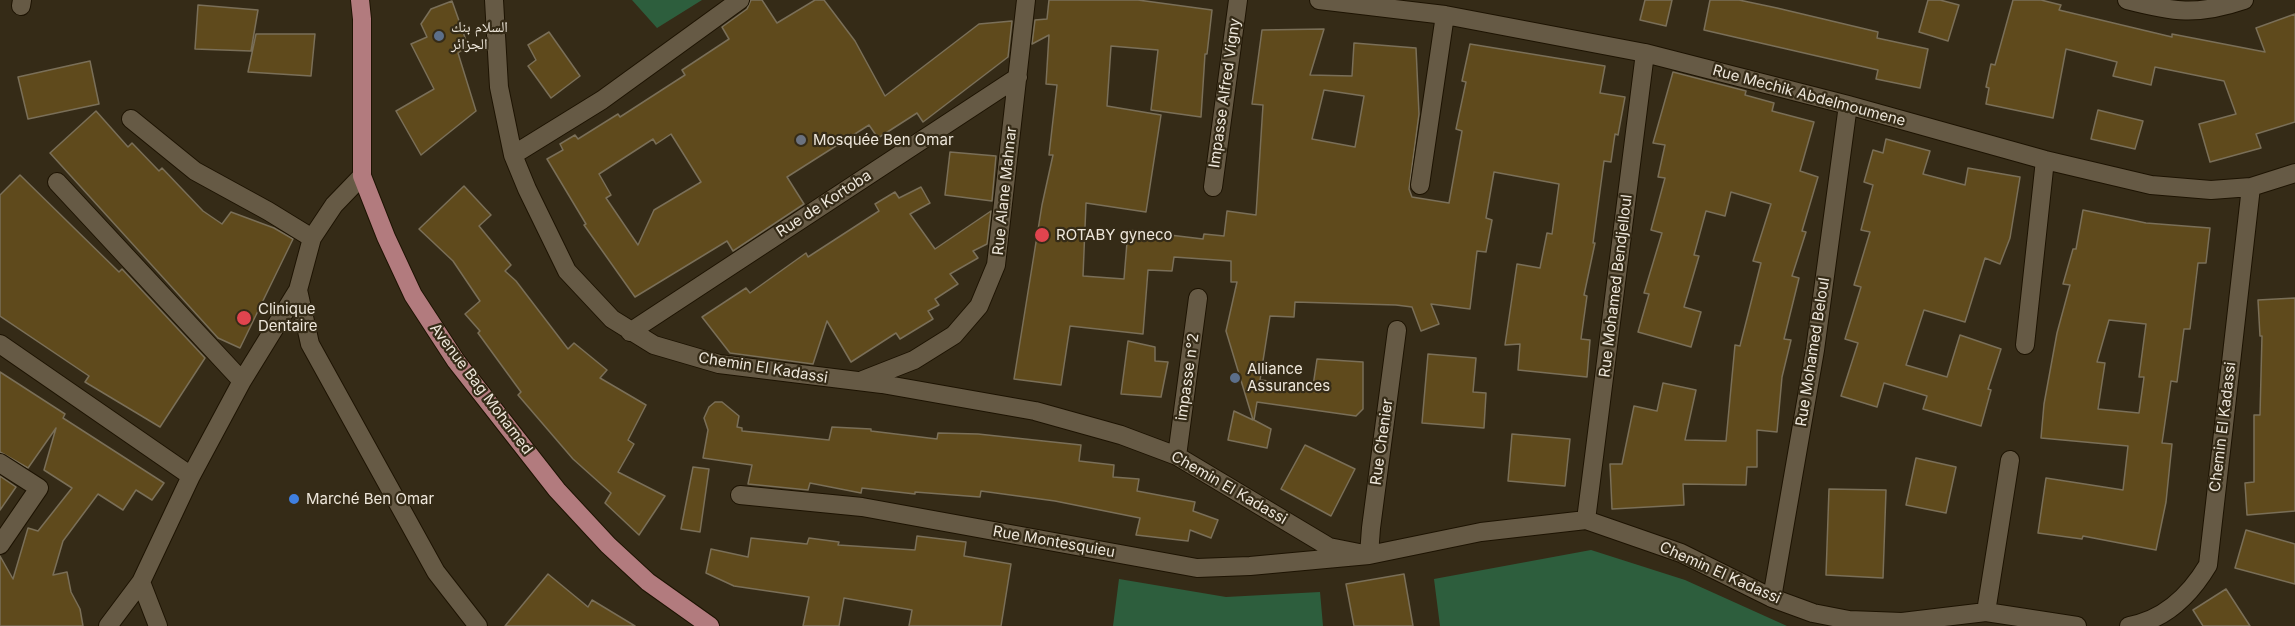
<!DOCTYPE html>
<html>
<head>
<meta charset="utf-8">
<style>
	body { margin:0 }
	canvas { display:block; background:#352b17 }
</style>
</head>
<body>
<canvas width="2295" height="626"></canvas>
<script>
const c = document.querySelector('canvas').getContext('2d');
c.lineJoin = 'round';
function paint(path, color) {
  c.fillStyle = color;
  c.fill(path, 'evenodd');
}
function stroke(path, color, width, dash) {
  c.strokeStyle = color;
  c.lineWidth = width;
  c.lineCap = dash ? 'butt' : 'round';
  c.setLineDash(dash || []);
  c.stroke(path);
}
function write(font, color, halo, rows, align = 'center') {
  c.font = font + ' Inter,"Noto Naskh Arabic",sans-serif';
  c.lineWidth = 4.5;
  c.setLineDash([]);
  c.textBaseline = 'middle';
  c.strokeStyle = halo;
  c.fillStyle = color;
  for (const [text, x, y, turn = 0] of rows) {
    c.save();
    c.translate(x, y);
    c.rotate((+turn || 0) * Math.PI / 180);
    c.textAlign = isNaN(turn) ? turn : align;
    if (halo) c.strokeText(text, 0, 0);
    c.fillText(text, 0, 0);
    c.restore();
  }
}
const green = new Path2D(`
	M632,0h70l-45,28z
	M1591,550l94,30 102,46h-347l-6,-47z
	M1119,579l107,18 94,-5 3,34h-210z`);
const building = new Path2D(`
	M751,0h11l15,23 38,-23h9l31,41 30,55 94,-72 33,-3 -4,36 -85,65 -6,-9 -39,25 -9,-13 -82,52 17,27 -71,47 -6,-10 -92,56 -51,-72 2,-1 -39,-65 16,-9 -3,-6 15,-9 3,4 40,-25 2,3 65,-42 -3,-5 47,-31 -7,-12 25,-18zM671,134l30,48 -47,28 -16,35 -32,-47 5,-3 -12,-21 54,-35 3,5z
	M1049,0h89l74,10 -5,44h-2l-4,63 -50,-7 7,-60 -47,-4 -4,60 54,9 -15,97 -60,-9 -3,73 41,3 4,-49 75,9 1,-5 20,2 3,-25 29,4 7,-110 -11,-1 10,-74 62,-1 -14,46 42,1 2,-33 62,5 3,66 -10,75 3,8 37,6 13,-72 -6,-2 10,-47 -4,-1 8,-37 135,22 -5,27 25,4 -7,38 -3,-1 -4,28 -7,-1 -11,82h2l-11,52 3,1 -6,43 9,1 -3,37 -69,-7 2,-26 -15,1 12,-81 23,4 7,-35 5,1 7,-50 -65,-12 -8,46 6,2 -6,32 -9,-1 -7,58 -39,-5 8,20 -18,7 -9,-24 -16,-2 -101,-3 -1,15 -24,-1 -10,64 53,6 4,-27 46,3v47l-7,7 -99,-14 -3,18 17,9 -4,19 -39,-8 6,-29 19,9 -27,-89 11,-49h-6v-21l-57,-4 -2,14 -24,-1 -5,64 -73,-8 -9,59 -47,-6 28,-174 11,-50h-4l8,-70 -11,-1 3,-49 -17,9 3,-24 12,-1zM1324,90l40,6 -9,51 -43,-8z
	M1645,0h27l-6,26 -26,-6z
	M1710,0h29l38,8 101,24 -1,6 51,11 -8,39 -44,-9 2,-9 -174,-40z
	M1928,0h12l19,5 -11,36 -29,-9z
	M2013,0h28l20,5 -2,5 113,27v-3l93,18 -9,-24 39,-14v108l-39,12 5,14 -51,14 -11,-38 37,-10 -12,-33 -69,-14 -4,18 -38,-9 4,-14 -51,-13 -13,69 -67,-14 3,-16 -3,-1 5,-23 4,1z
	M452,1l16,45 -10,7 18,58 -55,44 -25,-44 38,-22 -23,-45 16,-7 -6,-13 10,-15z
	M198,5l60,5 -7,41 -56,-2z
	M549,32l31,44 -29,22 -23,-32 8,-6 -8,-15z
	M256,34h59l-4,42 -63,-4z
	M90,61l9,43 -71,15 -10,-42z
	M1673,72l73,19 -1,4 29,8 -2,8 42,11 -14,49 18,6 -16,54 4,1 -14,44 7,2 -15,61 7,1 -9,37 -5,55 -20,-2v37h-10l-1,18 -63,-1 1,21 -72,4 -2,-45h12l12,-58 23,5 6,-28 33,7 -11,50 41,1 9,-96 5,1 21,-83 -8,-2 18,-57 -40,-12 -6,24 -19,-5 -12,44 5,1 -15,51 17,5 -10,35 -53,-15 11,-38 -5,-1 18,-60 -11,-3 14,-52 -7,-1 7,-32 -12,-2z
	M2098,110l45,11 -8,28 -44,-10z
	M96,111l32,36 4,-4 27,28 3,-3 41,43 19,13 9,-12 43,16 19,11 -53,109 -22,-10 -168,-185z
	M1886,139l44,12 -7,23 42,11 3,-17 52,9 -10,61 -10,26 -15,-6 -20,64 -41,-12 -18,55 41,12 13,-42 41,14 -13,40 3,1 -10,36 -58,-17 4,-13 -43,-13 -7,24 -36,-11 17,-53 -13,-4 16,-52 -7,-2 16,-53 -9,-2 12,-45 -9,-3 9,-32 10,3z
	M950,152l46,4 -4,45 -47,-6z
	M20,175l99,97 3,-3 83,89 -45,69 -75,-45 4,-6 -89,-60v-121z
	M464,186l27,29 -12,11 32,39 -6,6 11,10 52,68 6,-6 33,27 -7,8 46,27 -18,35 6,4 -16,28 47,24 -26,39 -34,-32 6,-10 -38,-34 -55,-64 3,-3 -43,-59 2,-2 -15,-17 15,-13 -27,-40 -34,-32z
	M921,187l9,16 -20,11 25,35 56,-38 -4,33 -14,7 5,7 -28,16 8,10 -23,15 4,6 -11,6 5,8 -33,20 -4,-6 -45,29 -24,-41 -14,43 -83,-11 -28,-36 44,-29 4,5 56,-40 2,4 71,-46 -4,-7 20,-12 4,6z
	M2083,210l63,13 64,5 -4,35h-8l-8,66h-6l-7,53 -6,-1 -9,62 10,1 -6,58 -10,48 -73,-14 -1,3 -44,-6 8,-55 77,12 5,-44 -87,-8 3,-34 13,-71 13,-48 -7,-1 10,-35h3zM2109,320l37,4 -7,53h5l-5,36 -41,-4 7,-46 -8,-1z
	M2295,298v213l-48,4 -2,-32 9,-1v-67h6l2,-79h-2l-2,-36z
	M1128,341l27,6v14l13,1 -7,35 -40,-3z
	M1428,354l48,4 -3,34 13,1 -2,35 -62,-5z
	M0,372l65,42 -2,4 101,65 -12,17 -16,-10 -13,20 -25,-16 -35,47 -10,34 14,-3 4,20 9,17 3,17h-83v-70l13,23 15,-51 10,3 34,-43 -28,-18 12,-42 -28,40 -28,-16z
	M715,402h7l17,14 -2,11 5,1v3l87,9 3,-13 39,2v2l66,8 1,-6 40,1 103,11 -2,16 35,4 -1,12 26,2 -2,12 58,11 -2,9 25,9 -7,18 -21,-8 -2,11 -52,-6 4,-17 -85,-17 -74,-10 -1,6 -65,-5v2l-53,-6 -1,5 -51,-10 -2,7 -60,-6 4,-19 -49,-7 5,-28 -4,-12 5,-11z
	M1512,434l58,5 -5,47 -57,-5z
	M1305,445l50,24 -24,47 -50,-27z
	M1916,458l40,9 -10,46 -40,-8z
	M693,467l16,2 -9,63 -19,-3z
	M0,476l16,11 -16,23z
	M1829,489l57,1 -3,88 -57,-3z
	M2246,530l49,14v40l-60,-16z
	M917,536l49,6 -2,14 47,8 -10,62h-92l3,-16 -68,-12 -5,28h-36l6,-29 -75,-11 -28,-13 5,-24 37,8 3,-19 56,6 2,-6 30,4 -1,3 77,5z
	M548,574l40,33 4,-7 43,26h-130z
	M1404,574l9,52h-59l-8,-42z
	M2226,589l24,37h-47l-10,-16z`);
const minor = new Path2D(`
	M494,0l5,87 14,68 14,34 40,82 45,48 42,26 65,19 163,20 153,27 86,24 56,21 152,91 40,8 112,-23 105,-12 95,33 91,45 41,15 36,7 53,2 84,-10 91,14
	M1319,0l126,15 200,38 203,52 197,55 106,25 60,5 40,-3 44,-14
	M2127,0c46,12 70,16 117,0
	M21,6l1,-6
	M131,119l64,52 73,40 44,27
	M513,155l89,-55 138,-100
	M57,182l185,199
	M1420,185l25,-170
	M1213,187l25,-187
	M298,290l12,54 126,228 42,54
	M630,332l388,-255
	M0,344l191,132
	M2025,345l20,-185
	M863,380l51,-20 40,-25 25,-29 17,-41 30,-265
	M1177,456l21,-158
	M0,463l39,25 -39,57
	M740,495l122,12 335,61 53,-2 119,-11 2,-27 26,-198
	M1586,520l59,-467
	M141,582l17,44
	M1772,598l43,-248 33,-245
	M1986,612l24,-152
	M108,626l33,-44 50,-106 51,-95 56,-91 14,-52 22,-33 28,-29
	M2129,626c35,-6 61,-31 79,-61l43,-378`);
const major = new Path2D(`
	M360,0l2,19v157l24,61 27,58 43,66 101,129 51,55 40,37 62,44`);
const markers = [
	[439,36,6,"#5c6f8a"],
	[801,140,6,"#6b7280"],
	[1042,235,8,"#e0444e"],
	[244,318,8,"#e0444e"],
	[1235,378,6,"#5c6f8a"],
	[294,499,6,"#3f7fe0"]
];
const poiNames = [
	["السلام بنك",451,27],
	["الجزائر",451,44],
	["Mosquée Ben Omar",813,140],
	["ROTABY gyneco",1056,235],
	["Clinique",258,309],
	["Dentaire",258,326],
	["Alliance",1247,369],
	["Assurances",1247,386],
	["Marché Ben Omar",306,499]
];
const streetNames = [
	["Impasse Alfred Vigny",1225,93,-82],
	["Rue Mechik Abdelmoumene",1809,96,15],
	["Rue Alane Mahnar",1005,191,-84],
	["Rue de Kortoba",824,204,-33],
	["Rue Mohamed Bendjelloul",1616,286,-83],
	["Rue Mohamed Beloul",1813,352,-81],
	["Chemin El Kadassi",763,368,9],
	["impasse n°2",1188,377,-82],
	["Avenue Bag Mohamed",481,389,53],
	["Chemin El Kadassi",2223,427,-83],
	["Rue Chenier",1382,442,-82],
	["Chemin El Kadassi",1229,488,30],
	["Rue Montesquieu",1054,542,10],
	["Chemin El Kadassi",1720,573,24]
];
paint(green, '#2d5e3d');
paint(building, '#5f4a1c');
stroke(building, '#7a6f58', 1.5);
stroke(minor, '#1d1302', 20);
stroke(major, '#1d1302', 20);
stroke(minor, '#665a45', 18);
stroke(major, '#b27b7e', 18);
for (const [x, y, r, color] of markers) {
  const dot = new Path2D();
  dot.arc(x, y, r, 0, 2 * Math.PI);
  c.fillStyle = color;
  c.fill(dot);
  stroke(dot, '#352b17', 2);
}
write('15px', '#eee7db', '#352b17', poiNames, 'left');
write('15px', '#eee7db', '#352b17', streetNames);
</script>
</body>
</html>
